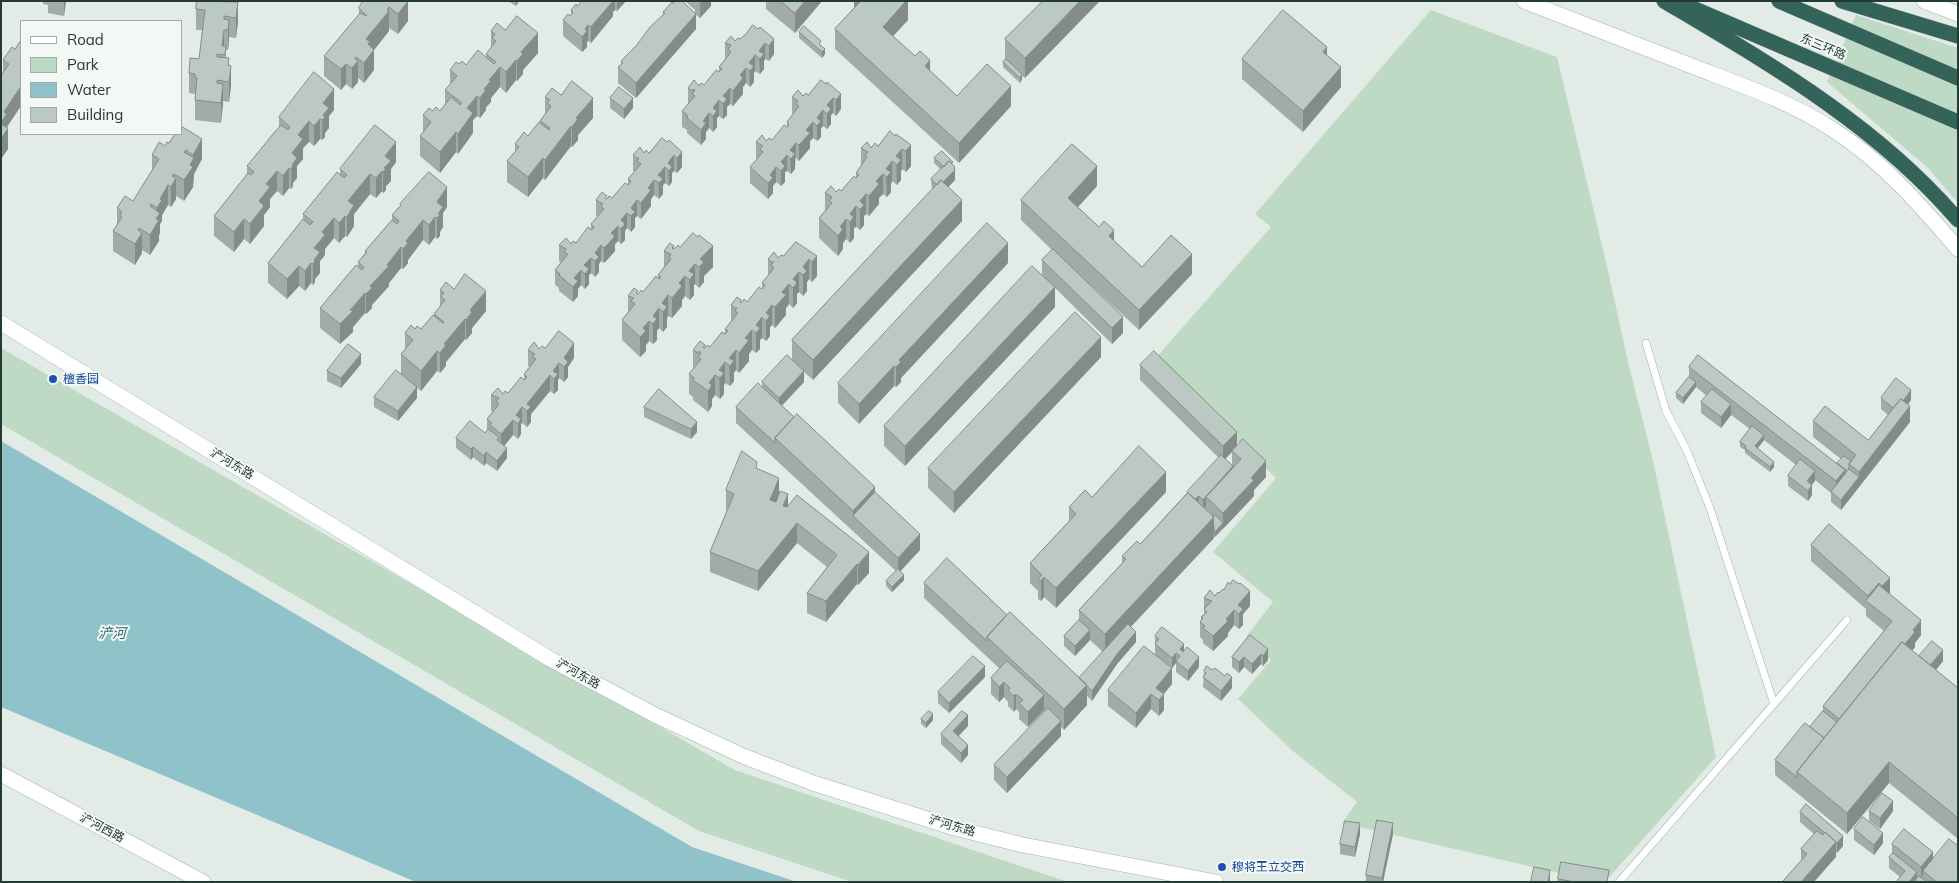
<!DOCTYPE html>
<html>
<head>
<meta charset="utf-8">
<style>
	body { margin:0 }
	#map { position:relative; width:1959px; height:883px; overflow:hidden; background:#e3ebe7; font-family:Mulish,sans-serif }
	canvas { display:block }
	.frame { position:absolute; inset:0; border:2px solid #243a34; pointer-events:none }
	.legend { position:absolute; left:20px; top:20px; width:162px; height:115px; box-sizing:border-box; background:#f3f8f5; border:1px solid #a0aca8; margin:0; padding:6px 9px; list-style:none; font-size:15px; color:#243a34 }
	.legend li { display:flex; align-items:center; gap:10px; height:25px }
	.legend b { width:25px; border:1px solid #a0aca8 }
</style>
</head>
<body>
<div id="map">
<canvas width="1959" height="883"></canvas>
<div class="frame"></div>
<ul class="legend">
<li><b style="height:6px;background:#fff"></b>Road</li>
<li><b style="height:14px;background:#bedac5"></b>Park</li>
<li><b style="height:14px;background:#90c2ca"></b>Water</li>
<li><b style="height:14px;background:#bbc8c3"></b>Building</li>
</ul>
</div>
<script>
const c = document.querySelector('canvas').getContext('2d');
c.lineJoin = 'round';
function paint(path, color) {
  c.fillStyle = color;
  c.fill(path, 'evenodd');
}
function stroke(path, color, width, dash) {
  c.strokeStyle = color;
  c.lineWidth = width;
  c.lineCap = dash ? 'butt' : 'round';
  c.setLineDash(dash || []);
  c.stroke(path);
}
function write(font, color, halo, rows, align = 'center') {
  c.font = font + ' Mulish,"Noto Sans SC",sans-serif';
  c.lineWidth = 4;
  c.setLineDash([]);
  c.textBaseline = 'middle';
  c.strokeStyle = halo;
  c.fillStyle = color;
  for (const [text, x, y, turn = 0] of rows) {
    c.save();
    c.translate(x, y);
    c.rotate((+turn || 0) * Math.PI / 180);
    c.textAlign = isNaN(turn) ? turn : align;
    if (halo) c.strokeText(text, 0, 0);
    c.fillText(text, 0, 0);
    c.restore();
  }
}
const green = new Path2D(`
	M1431,10l126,47 49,205 23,104 24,95 63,296 -111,125h-7l-256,-59 15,-21 -63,-50 -56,-53 33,-39 -25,-23 27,-35 -60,-50 63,-74 -123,-117 118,-134 -16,-13z
	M1856,15l102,33v155l-30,-35 -101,-86z
	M1,348l734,422 333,112h-216l-153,-51 -698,-407z`);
const water = new Path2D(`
	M1,441l691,406 105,35h-381l-415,-175z`);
const lane = new Path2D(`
	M1646,343l20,68 21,40 23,57 64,196
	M1619,882l228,-262`);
const secondary = new Path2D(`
	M1524,1c58,23 116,45 173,67 47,18 96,35 138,63 48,31 86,75 123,118
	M1924,1l34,13
	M1,323l549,336 105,56 88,41 70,27 142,45 68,17 193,37
	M1,774l202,108`);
const highway = new Path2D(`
	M1664,1c106,63 213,124 294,219
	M1779,1l179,77
	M1842,1l116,35
	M1681,3l277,119`);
const wall = new Path2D(`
	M43,1h23l-2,15 -16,-3v-8l-5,-1z
	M236,1l2,21 -2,16 -7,-1 -1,13h-2v8l3,7 2,21 -2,16 -6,-1 -2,22 -26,-3v-26l-6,-1v-20l10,-14 3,-29h-6v-21z
	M408,1v20l-10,13 -9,-6v3l-15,19v20l-10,13 -6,-5v4l-6,7 -6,-5 -5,6 -17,-14v-20l35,-41v-7z
	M508,1h11l-3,5z
	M582,1h44l-9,10 -2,-1 -2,2v4l-22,27 -3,-2 -1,1v5l-5,5 -19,-16v-16l7,-4 1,-1v-5l6,-4z
	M685,1h26v5l-11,12 -4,-3v14l-60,69 -18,-15v-16l3,-2v-4l15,-15 27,-31v-3l32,1v-3z
	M766,1h56l-27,32 -29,-24z
	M854,1h54v19l-15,16 64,60 54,10 -52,57 -124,-114v-20l19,-21z
	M1043,1l-18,77 -3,-2v3l-2,4 -17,-16v-5l2,-3v-20z
	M758,29l16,25 -5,7 -4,-2 -1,2v8l-4,5 -5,-3 -1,2v9l-4,5 -4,-4 -3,4v7l-10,12 -3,-2 -3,3v8l-4,4 -4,-3 -2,2v9l-4,5 -4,-4 -3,4v7l-5,6 -14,-12v-3l-5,-3v-16l7,-7 -1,-1v-15l16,-3 15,-13v-5l6,-8v-16l15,-4z
	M505,30l33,23 -15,17v4l-6,7 -1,-1 -10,13 -6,-6 -9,11v4l-5,5v3l-6,8 -3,-2 -4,4v13l-15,21 -2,-2 -16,21 -20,-17v-20l3,-4v-17l10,-4h7l5,-7v-14l5,-5v-15l9,-6 7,1 20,-8v-3l5,-6v-17z
	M799,32l22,13 4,9 -3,4 -23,-20z
	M12,47l-5,80 1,22 -7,10v-83l2,-3v-13z
	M1327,56l14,31 -38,45 -61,-53v-20z
	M826,84l15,25 -5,7 -3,-3 -2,2v9l-4,5 -4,-3 -2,2v9l-4,4 -4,-3 -3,3v7l-11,13 -3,-3 -1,1v10l-4,5 -4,-3 -2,1v10l-4,4 -5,-4 -3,4v7l-5,6 -18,-16v-16l7,-8 -1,-1v-16l16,-2 15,-13v-5l7,-8 -2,-1v-16l16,-2z
	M545,97l48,21 -15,17v5l-6,7 -1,-1 -26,34 -2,-2 -15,19 -21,-15v-21l8,-9v-8l13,-8 12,-13v-2l5,-7z
	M610,98l23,10 -9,11 -14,-11z
	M334,110l-5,6v12l-4,5v4l-3,3 -2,-1 -6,7 -5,-4 -6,6v11l-6,7v12l-4,5v3l-2,3 -2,-1 -6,8 -6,-5 -7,8v8l-6,8v11l-14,18 -6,-5 -10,13 -20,-16v-20l33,-41v-9l32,-38v-11z
	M175,134l27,25 -8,15 -1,13 -9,14 -8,-5v3l-5,8 -3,-2 -6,10v6l-2,3v9l-1,2v6l-9,14 -8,-5v3l-7,12 -22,-14v-20l4,-6v-17l16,-7 19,-30v-16l17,-12z
	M895,136l16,9v21l-5,6 -4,-3 -1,2v9l-4,5 -5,-4 -1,3v8l-4,5 -4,-3 -4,4v6l-10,12 -3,-2 -2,2v9l-4,5 -4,-3 -2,1v10l-4,5 -4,-4 -3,4v6l-5,7 -19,-18v-20l6,-7v-18l16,-2 15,-13v-5l5,-7v-18l17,-2z
	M669,140l13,27 -5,6 -3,-2 -2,2v9l-3,4 -4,-3 -2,2v9l-4,5 -5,-4 -3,4v7l-10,13 -4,-3 -2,2v9l-4,5 -4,-4 -2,3v9l-4,4 -3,-3 -3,3v7l-6,7 -5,5 -3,-2 -2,3v8l-4,5 -4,-4 -2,2v9l-4,5 -4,-4 -3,4v7l-5,6 -14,-11v-3l-4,-3v-15l6,-8 -2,-1v-16l17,-2 15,-14v-5l7,-8h-2v-16l16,-2 16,-13v-6l7,-7 -2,-1v-16l16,-2 18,-11z
	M934,158l19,6 2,13v3l-7,7 14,34 -149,159 -9,-8v10l-22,24 93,86 45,58 -20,21 4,9 -12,12 -6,-6v-5l10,-10 -160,-148v-16l26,-20v-5l30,-23v-19l140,-150 -1,-11 10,-9 -7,-7z
	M396,162l-5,7v12l-5,5v4l-3,3 -1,-2 -6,7 -6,-4 -16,20v12l-7,11 -2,-1 -6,7 -5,-5 -9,11v6l-5,6v12l-5,6v3l-2,3 -2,-2 -6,8 -6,-5 -12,13 -19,-16v-20l35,-43v-6l37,-40v-5z
	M1097,186l-19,21 64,60 50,7 -53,56 -66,-61 50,64 -11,11 -57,-56v19l-150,159 -21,-20v-20l158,-151v-15l10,-10 -31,-30v-20z
	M400,204l47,3 -4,6v14l-3,5v4l-3,3 -2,-2 -6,8 -6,-5 -15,20v3l-5,6 -2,-1 -12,15v3l-17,19v3l-6,6 -1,-1 -12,14v5l-13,12 -20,-16v-20l38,-41v-5l7,-9v-2l27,-31v-5l8,-9z
	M674,246v3l6,-2 33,20 -9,9v6l-5,6 -4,-4 -1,1v10l-4,5 -5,-4 -3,4v6l-10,12 -4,-2 -1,2v9l-4,5 -4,-4 -2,3v9l-4,4 -4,-3 -3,4v6l-6,6 -18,-17v-20l6,-8v-16l10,-2 5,-2 15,-14v-3l6,-8v-16z
	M783,256h34v20l-5,6 -3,-3 -2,3v9l-4,5 -4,-4 -2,2v9l-4,5 -4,-4 -3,4v7l-11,13 -3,-3 -2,2v9l-4,5 -4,-3 -2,2v9l-4,4 -4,-3 -3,4v7l-10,12 -3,-3 -2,2v9l-4,5 -5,-3 -1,2v9l-4,5 -5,-4 -3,4v7l-4,6 -15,-12v-3l-4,-3v-20l4,-5v-19l12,-5v3l5,-1 15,-13v-5l6,-7v-17l10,-5v3l6,-1 15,-13v-6l6,-7v-17l10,-1z
	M1008,263l-107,115v4l-5,5 -2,-1 -35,38 -21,-21v-20z
	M454,289l32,22 -14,17v5l-6,7 -1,-1 -19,23v4l-6,7 -3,-2 -16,20 -4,-3v10l-19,23 -24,-14v-10l27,-23v-20l4,-5v-16l10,-4h6l13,-13v-2l6,-8v-16z
	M545,348l29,10 -6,9v10l-4,5 -5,-4 -1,2v10l-4,4 -4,-3 -19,23v8l-4,5 -5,-4 -1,1v10l-3,5 -5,-4 -9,11 3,12 -10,13 -11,-8 -2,3 -11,-9 -2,3 -15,-12v-10l29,-5 2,-2v-12l6,-7 -2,-1v-16l17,-2 16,-13v-6l6,-7 -2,-1v-16z
	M1101,357l-147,156 -26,-25v-20z
	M361,364l-20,24 -14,-7v-10z
	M1140,365l97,81 29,31 -12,13v6l-39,41 -1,-1v2l-83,89 5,15 -19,22 -25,37 -5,-5v9l-23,25 -3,-3v9l-54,57 -13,-13v-15l51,-53 -1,-1 -16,16 -9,-8v-7l-3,-3 -2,3 -6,-6v-4l-4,-5 -5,5 -8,-8v-16l9,-9 -76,-71v-15l83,32 72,63 24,-26 -13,-12 -15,16 -11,-10v-10l15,-16v-10l43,-47v-7l18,-12 79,-86 -79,-78zM1232,452v13l-7,-6z
	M1689,367l148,97 4,-5 -28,-22v-16l55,19 20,-25 -7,-6v-11l30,2 -3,4 2,18 -69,88 -10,-8v-9l-16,-13 -3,5v10l-4,6 -20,-15v-10l8,-11 -32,-25 -7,8 17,19 -4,5 -25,-19v-3l-5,-3v-5l10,-13 -19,-14 -10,13 -20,-15v-11l6,-6 -11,-9 -13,17 -7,-6v-5l13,-16z
	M644,407l53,25 -6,7 -47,-22z
	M757,469l22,24 9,13 81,67 -11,12 -1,-1 -31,38 -19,-9v-20l20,-26 -30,-24 -39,48 -48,-19v-20l17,-41 -1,-1v-20z
	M1166,492l-110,116 -12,-11 -3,4 -3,-2v-8l-8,-8v-20l39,-42v-14l23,-10z
	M1829,524l61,69 -1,1 32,41 -6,8v4l-3,4 7,5 24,5 -7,9 22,18v151l-69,-56 -42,51 -72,-59v-15l35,-33 13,-16v-5l61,-75 -18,-15v-7l-55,-48v-16z
	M1219,593l31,13 -7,8v11l-4,4 -5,-4 -6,8v3l-15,15 -10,-8v-3l-3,-3v-15l1,-2v-3l3,-3v-16l11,-2z
	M1250,635l18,25 -5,6 -2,-2 -9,10 -8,-7 -5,6 -7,-6v-10z
	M1155,636l29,14 15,17 -11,14 -12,-9v-9l-4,5 -17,-13z
	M1204,671l28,17 -11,13 -18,-14z
	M985,677l-36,36 -11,-10v-11z
	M1172,684l-9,10 1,16 -5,6 -8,-7 -15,19 -28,-22v-16z
	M921,719l12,1 -7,8 -5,-4z
	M968,726l-9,10 9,19 -7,8 -20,-19v-10z
	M1869,811h24l-13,18 -11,-8z
	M1800,812l43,34 -6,7 -1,-1v5l-35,3v-11l13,-15 -14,-12z
	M1854,829l29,14 -9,12 -20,-15z
	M1360,834l-5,23 -15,-3v-10z
	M1393,834l-10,48h-17v-7z
	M1892,844l41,14 25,24h-62l4,-5 -11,-9v-11l3,-3z
	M1558,879l50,3h-50z`);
const shadedWall = new Path2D(`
	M64,1h2l-2,15z
	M408,1v20l-10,13v-20z
	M516,1h3l-3,5z
	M611,1h4v9l-2,2v4l-22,27v-16z
	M617,1h9l-9,10z
	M702,1h9v5l-11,12v-15z
	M805,1h17l-27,32v-20z
	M854,1h15l-15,8z
	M906,1h2v19l-25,27v-20z
	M1080,1h20l-75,77v-20z
	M238,2v20l-2,16v-20z
	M389,7v24l-15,19v20l-10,13v-20l2,-24z
	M696,14v15l-60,69v-15z
	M224,16v34l-2,-4z
	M229,20v20l-1,10v-20z
	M588,25v16l-1,1v5l-5,5v-15l3,-8z
	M538,33v20l-15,17v4l-6,7v-20l4,-9z
	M774,39v15l-5,7v-15z
	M765,43v16l-1,2v8l-4,5 -1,-23z
	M1327,47v20l-4,-15z
	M825,49v5l-3,4v-6z
	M755,55v16l-1,2v9l-4,5 -1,-24z
	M356,57v6l2,-2v21l-6,7v-21l3,-9z
	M516,60v20l-10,13v-21z
	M930,60v20l-5,-14z
	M346,64v20l-5,6v-21z
	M231,66v20l-2,16v-20z
	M500,67v20l-9,11v4l-5,5v3l-6,8v-20l9,-18z
	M1341,67v20l-38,45v-21z
	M746,68v15l-3,4v7l-10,12v-15l7,-16z
	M1022,74v5l-2,4v-5z
	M223,84v20l-2,19v-20z
	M21,86v20l-14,21v3l1,-2v21l-7,10v-20l1,-2v-16l2,-9z
	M1011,86v20l-52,57v-20z
	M730,88v16l-3,3v8l-4,4v-23z
	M334,89v21l-5,6v12l-4,5v4l-3,3 1,-37z
	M841,94v15l-5,7v-16z
	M477,96v20l-4,4v13l-15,21v-20l9,-26z
	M593,98v20l-15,17v5l-6,7v-20l4,-9z
	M633,98v10l-9,11v-10z
	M833,98v15l-2,2v9l-4,5v-24z
	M719,100v16l-2,2v9l-4,5v-24z
	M823,110v16l-2,2v9l-4,4v-23z
	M709,113v15l-3,4v7l-5,6v-15l2,-9z
	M320,119v20l-6,7v-20z
	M309,121v21l-6,6v11l-6,7v12l-4,5v3l-2,3 1,-36 6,-18z
	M813,122v16l-3,3v7l-11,13v-16l7,-15z
	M571,126v20l-26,34v-20z
	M456,132v20l-16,21v-21z
	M202,139v20l-8,15 -1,13 -9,14v-21l6,-15 3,-6v-4z
	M396,142v20l-5,7v12l-5,5v4l-3,3v-21l2,-16z
	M796,143l-1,26 -4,5 -1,-24z
	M911,145v21l-5,6v-21z
	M902,149v20l-1,2v9l-4,5 -1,-29z
	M682,152v15l-5,6v-15z
	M674,155v16l-2,2v9l-3,4 -1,-23z
	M787,155v16l-2,1v10l-4,4v-24z
	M543,158v20l-15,19v-20z
	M892,161v20l-1,3v8l-4,5 -1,-28z
	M1097,166v20l-29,32v-20z
	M665,167v16l-2,2v9l-4,5 -1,-24z
	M776,167v15l-3,4v7l-5,6v-16l2,-8z
	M955,167v13l-16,17v-11z
	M289,168v20l-6,8v-20z
	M277,171v20l-7,8v8l-6,8v11l-14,18v-20l9,-23 7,-17z
	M382,171v20l-6,7v-20z
	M174,174v9l2,-5v21l-5,8v-20l1,-11z
	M370,174v20l-16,20v12l-7,11v-20l1,-16z
	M883,174v20l-4,4v6l-10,12v-20l7,-15z
	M654,180v15l-3,4v7l-10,13v-16l7,-15z
	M168,185v20l-6,10v6l-2,3v9l-1,2v6l-9,14v-20l7,-18v-9l3,-9z
	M447,187v20l-4,6v14l-3,5v4l-3,3v-37z
	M866,194v20l-2,2v9l-4,5v-29z
	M637,200v16l-2,2v9l-4,5v-24z
	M962,200v21l-149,159v-20z
	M856,206v21l-2,1v10l-4,5v-29z
	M627,213v15l-2,3v9l-4,4v-24z
	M345,216v20l-6,7v-20z
	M435,217v20l-6,8v-20z
	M334,218v20l-9,11v6l-5,6v12l-5,6v3l-2,3v-21l1,-16 8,-16z
	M244,219v20l-10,13v-20z
	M846,219v20l-3,4v6l-5,7v-20l2,-9z
	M423,220v20l-15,20v3l-5,6v-20l3,-8z
	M618,226v15l-3,3v7l-11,12v-15l7,-15z
	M139,228v10l3,-5v20l-7,12v-21l3,-14z
	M1114,230v21l-5,-15z
	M1008,243v20l-107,115v4l-5,5v-20l3,-7z
	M601,245v16l-2,3v8l-4,5v-24z
	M713,246v21l-9,9v6l-5,6 1,-29z
	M401,247v21l-12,15v3l-17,19v3l-6,6v-20l4,-8z
	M1192,254v20l-53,56v-20z
	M817,256v20l-5,6v-20z
	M591,258v15l-2,2v9l-4,5v-15l-1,-9z
	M809,259v20l-2,3v9l-4,5v-29z
	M311,263v20l-6,8v-20z
	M695,264v20l-1,1v10l-4,5 -1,-29z
	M299,266v20l-12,13v-20z
	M581,270v15l-3,4v7l-5,6v-15l1,-9z
	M799,272v20l-2,2v9l-4,5v-29z
	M685,276v20l-3,4v6l-10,12v-20l7,-15z
	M789,284v20l-3,4v7l-11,13v-21l7,-15z
	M1055,287v20l-150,159v-20z
	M486,291v20l-14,17v5l-6,7v-20l4,-10z
	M365,293v20l-12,14v5l-13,12v-20z
	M668,295v21l-1,2v9l-4,5v-20l-1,-9z
	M772,305v20l-2,2v9l-4,5v-28z
	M659,308v20l-2,3v9l-4,4v-28z
	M762,317v21l-2,2v9l-4,4v-28z
	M1123,317v16l-11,11v-16z
	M465,319v20l-19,23v4l-6,7v-20l4,-9z
	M649,321v20l-3,4v6l-6,6v-20l3,-9z
	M752,330v20l-3,4v7l-10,12v-20l6,-15z
	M1101,337v20l-147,156v-21z
	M574,343v15l-6,9v10l-4,5v-24z
	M736,350v20l-2,3v8l-4,5 -1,-28z
	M437,351v20l-16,20v-20z
	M361,354v10l-20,24v-10z
	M725,362v21l-1,2v9l-4,5 -1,-29z
	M559,363v15l-1,2v10l-4,4v-15l-1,-8z
	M894,366v20l-35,38v-20z
	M804,371v11l-25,26v-10z
	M550,375v16l-19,23v8l-4,5v-23z
	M715,375v20l-3,4v7l-4,6v-21l1,-8z
	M1696,382v5l-13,17v-6z
	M417,387v11l-19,23v-10z
	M1911,390v10l-15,21v-11z
	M1731,404v11l-10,13v-11z
	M1910,406v16l-69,88v-10l18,-23v-5z
	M522,407v16l-1,1v10l-3,5v-15l-2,-9z
	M513,420v15l-12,15v-16z
	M697,422v10l-6,7v-10z
	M1237,432v15l-5,4v1l-9,9v-15z
	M1764,435v5l-9,12v-6z
	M473,447v10l-2,3v-11z
	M507,448v10l-10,13v-10z
	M486,452v11l-2,3v-10z
	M1266,461v16l-12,13v6l-31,33v-16l28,-35z
	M1774,462v5l-4,5v-5z
	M1233,466v11l-27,20v9l-3,4v-10z
	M1845,470v15l-9,11v-15z
	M1815,471v10l-8,10v-10z
	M1166,472v20l-110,116v-20z
	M779,478v21l-9,22v-21z
	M1812,485v10l-4,6v-10z
	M875,487v21l-22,8v16v-21z
	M788,494v20l-5,-8z
	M1199,496v11l-4,-8z
	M1214,517v21l-109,116v-20z
	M797,523v20l-39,48v-20z
	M1223,523v5l-8,9v-5z
	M920,534v16l-22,24v-16z
	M869,552v21l-11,12v-20z
	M857,564v20l-31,38v-21z
	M904,575v5l-12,12v-5z
	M1044,577v20l-3,4v-20z
	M1890,578v15l-8,9v-16z
	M1879,583v16l-11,3v-6z
	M1250,591v15l-7,8v11l-4,4v-15l-1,-9z
	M1234,610v15l-6,8v3l-15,15v-15z
	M1921,620v15l-6,8v4l-108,133 106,-150z
	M1090,630v10l-15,16v-10z
	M1136,632v10l-19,22 -25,37v-10l25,-37z
	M1184,644v11l-4,-6z
	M1268,649v11l-5,6v-10z
	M1943,650v11l-13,16v-11z
	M1176,653v10l-4,5v-10z
	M1261,654v10l-9,10v-10z
	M1199,657v10l-11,14v-10z
	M1244,657v10l-5,6v-11z
	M985,666v11l-36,36v-10z
	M1172,668v16l-13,16 -3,-12z
	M1232,677v11l-11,13v-10z
	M1004,682v15l-5,5v-15z
	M1087,685v20l-23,25v-21z
	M1016,694v15l-2,3v-16z
	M1151,694v15l-15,19v-15z
	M1164,694v16l-5,6v-16z
	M1044,695v15l-16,17v-15z
	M933,714v6l-7,8v-5z
	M968,715v11l-15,15v-10z
	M1061,721v15l-54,57v-16z
	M968,745v10l-7,8v-10z
	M1889,762v21l-42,51v-21z
	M1893,801v10l-13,18v-11z
	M1360,823v11l-5,23v-10z
	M1393,823v11l-10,48h-1v-4z
	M1883,833v10l-9,12v-10z
	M1843,836v10l-6,7v-10z
	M1836,842v15l-22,25h-13z
	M1933,852v10l-10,9v4l-2,3v-11z
	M1550,870v12h-2z
	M1917,872v10h-8z`);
const building = new Path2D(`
	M197,1l41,1 -2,16 -12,-2v3l5,1 -1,10h-4l-2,16h4l-1,9 -8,-1v3l12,1 -1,7 3,1 -2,16 -12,-2v3l6,1 -2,19 -26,-3 2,-22h-2v-4l-6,-1 1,-15 9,1 6,-49 -9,-1z
	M363,1h45l-10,13 -9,-7 -2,3 2,1 -23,28 4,3 -2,2 6,6 -10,13 -8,-6 -1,2 3,2 -6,7 -6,-4 -5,5 -17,-13 36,-43 7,3 -8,-8z
	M582,1h31l-22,26 -3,-2 -3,4 2,2 -5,6 -19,-17 5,-6 2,2 3,-4 -2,-2 5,-6 1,2z
	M675,1h7l14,13 -60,69 -18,-16 5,-4 -2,-2 15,-15 14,-19 15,-14 -2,-1 9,-10 1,1z
	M781,1h24l-10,12z
	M861,1h45l-23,26 32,29 5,-5 10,9 -5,6 32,30 30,-32 24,22 -52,57 -124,-114z
	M1043,1h37l-55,57 -20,-19z
	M1283,10l44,37 -4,5 18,15 -38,44 -61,-52z
	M517,16l21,17 -17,19 2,2 -6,7 -1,-1 -10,12 -6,-5 -11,13 2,1 -7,8 2,1 -6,8 -3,-2 -10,12 6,5 -15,21 -2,-2 -16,20 -20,-16 11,-14 -8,-7 6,-7 4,3 3,-4 4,4 11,-14 9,8 2,-2 -17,-13 12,-14 -7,-6 6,-8 3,2 3,-3 4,4 12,-15 16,14 2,-2 -10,-8 10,-13 -4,-3 3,-4 -4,-3 6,-8 8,7z
	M753,25l5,4 2,-2 14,12 -5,7 -4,-3 -6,8 5,3 -4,5 -5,-4 -6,8 5,3 -4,5 -4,-3 -6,7 3,3 -10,13 -3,-3 -7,8 4,3 -4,5 -4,-4 -6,8 4,3 -4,5 -4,-3 -6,8 3,2 -5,7 -14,-12 1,-2 -6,-5 13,-15 -3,-2 3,-4 -2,-1 -1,2 -4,-3 6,-8 5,6 2,-3 3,2 12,-15 3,2 3,-3 -3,-2 12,-15 -3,-3 3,-4 -6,-2 6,-7 4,5 3,-3 2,1 5,-4z
	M804,26l17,15 -2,3 6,5 -3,3 -23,-20z
	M21,40v46l-17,26 3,2 -5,7 -1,-1v-33l1,-1 -1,-1v-9l8,-12 -6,-4 9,-13 3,2z
	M1006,59l16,15 -2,4 -17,-16z
	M314,72l20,17 -11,14 6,5 -6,7 2,2 -3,3 -2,-1 -6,7 -5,-5 -11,14 5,4 -11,14 5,5 -5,7 1,1 -2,3 -2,-1 -6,8 -6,-5 -11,13 4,3 -11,14 5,5 -14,18 -6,-5 -10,13 -20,-16 34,-43 3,2 3,-3 -7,-6 26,-32 8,-9 7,5 2,-3 -11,-10z
	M821,80l5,4 1,-2 14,12 -5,6 -3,-2 -6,7 4,4 -4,5 -4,-4 -6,8 4,3 -4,5 -4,-4 -7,8 4,3 -11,12 -3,-2 -6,7 5,4 -4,5 -4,-4 -6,7 4,4 -4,5 -5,-4 -6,8 3,3 -5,5 -18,-16 13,-15 -3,-3 3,-3 -7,-4 6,-7 4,6 3,-3 3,2 12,-15 3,2 2,-3 -2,-2 12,-16 -3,-2 2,-3 -6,-4 6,-7 5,6 3,-3 2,2z
	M572,81l21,17 -17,20 2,1 -6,8 -1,-1 -26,34 -2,-2 -15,19 -21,-16 12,-14 -4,-3 9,-12 4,4 11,-14 10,8 1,-2 -10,-7 11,-15 -4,-3 3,-3 -5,-3 7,-9 9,7z
	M619,87l14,11 -9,11 -14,-11z
	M1,124l7,4 -7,11z
	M375,125l21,17 -11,14 6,5 -7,7 2,1 -3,3 -1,-1 -6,7 -6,-4 -22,27 6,4 -7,12 -2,-1 -6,7 -5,-5 -12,14 3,3 -11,13 6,4 -6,8 1,1 -2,3 -2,-1 -6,8 -6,-5 -12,13 -19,-16 35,-44 7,6 3,-3 -10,-8 34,-42 7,6 3,-3 -7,-6z
	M181,126l21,13 -9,16 -7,-5 -2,2 10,6 -4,7 3,2 -9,13 -10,-6 -2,2 4,2 -5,9 -3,-2 -8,14 2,1 -5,8 -6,-4 -1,2 10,7 -4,6 3,1 -9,15 -11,-7 -1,2 4,3 -7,11 -22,-13 9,-14 -2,-2 2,-3 -5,-4 8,-12 8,5 26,-42 -7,-4 7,-13 6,4 2,-4 2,1 6,-9h6z
	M890,131l5,5 1,-2 15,11 -5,6 -4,-2 -6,7 5,4 -4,5 -5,-4 -6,8 5,3 -4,5 -4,-3 -7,7 3,3 -10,12 -3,-2 -6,7 4,4 -4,5 -4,-4 -6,8 4,3 -4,5 -4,-3 -6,8 3,2 -5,7 -19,-18 13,-15 -3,-2 3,-4 -7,-4 6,-7 5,6 3,-3 2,2 13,-15 2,2 3,-3 -3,-2 11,-16 -2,-1 3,-4 -7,-4 6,-6 4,6 4,-5 3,3z
	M662,138l5,4 2,-2 13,12 -5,6 -3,-3 -6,8 4,4 -3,4 -4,-4 -7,8 5,4 -4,4 -5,-3 -6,8 3,2 -10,13 -4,-3 -6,8 4,4 -4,4 -4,-3 -6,7 4,4 -4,5 -3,-3 -7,7 4,3 -6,7 -5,5 -3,-3 -6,8 4,4 -4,4 -4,-3 -7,7 5,4 -4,5 -4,-4 -7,8 4,3 -5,6 -14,-12 1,-1 -5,-4 13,-16 -4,-2 2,-3 -7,-4 7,-7 5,6 2,-3 3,2 12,-16 4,3 2,-3 -3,-3 13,-15 -3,-3 2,-2 -7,-4 6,-8 5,4 -2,2 2,1 2,-3 3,2 13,-15 3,2 3,-4 -3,-2 13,-15 -4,-3 2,-3h-2l-4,-3 7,-8 4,6 2,-3 3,3z
	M1072,144l25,22 -29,32 31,29 5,-6 10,9 -5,6 33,31 29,-32 21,19 -53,56 -118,-110z
	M942,151l11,11 -1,1 -3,-2 -5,6 -10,-9z
	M949,161l6,6 -1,1 1,2 -12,12 -2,-2 -4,5 -6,-6z
	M429,172l18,15 -10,15 6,5 -5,7 2,1 -3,3 -2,-1 -6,8 -6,-5 -17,21 2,2 -5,6 -2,-2 -14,18 2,1 -19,20 2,2 -6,6 -1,-1 -15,17 3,1 -13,13 -20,-16 36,-43 6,5 2,-3 -6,-5 9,-10 -2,-1 27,-31 5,4 2,-3 -7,-6 9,-10 -1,-1z
	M941,180l21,20 -149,160 -21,-20z
	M987,223l21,20 -109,117 2,2 -5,5 -2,-1 -35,38 -21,-21z
	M693,233l5,4 1,-2 14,11 -13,13 4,3 -5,5 -4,-3 -6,7 5,3 -4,6 -5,-4 -6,7 3,3 -10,12 -4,-3 -6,8 5,4 -4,5 -4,-4 -6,8 4,3 -4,5 -4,-3 -6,7 3,3 -6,6 -18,-17 13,-16 -4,-3 3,-3 -6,-2 6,-8 4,3 -2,2 2,1 3,-4 2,2 13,-16 3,3 2,-2 -3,-2 13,-16 -2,-2 2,-3 -7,-3 6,-8 4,3 -2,2 2,1 4,-4 2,2z
	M796,242l21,14 -5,6 -3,-3 -6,8 4,4 -4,4 -4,-3 -6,7 4,4 -4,5 -4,-4 -7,8 4,3 -11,12 -3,-2 -6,8 4,3 -4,5 -4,-4 -6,8 4,3 -4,5 -4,-3 -7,8 4,2 -10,13 -3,-3 -7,8 5,3 -4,5 -5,-4 -6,8 5,3 -4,5 -5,-3 -6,8 3,2 -4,6 -15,-11 1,-2 -5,-4 12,-15 -3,-2 3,-4 -2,-2 -1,2 -5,-3 7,-9 5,4 -2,2 2,1 2,-3 3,2 12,-15 3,2 3,-3 -3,-2 13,-16 -3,-2 2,-3h-2l-4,-3 6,-8 4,3 -1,2 1,1 3,-4 3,3 12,-15 3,2 3,-4 -3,-2 12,-15 -3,-3 3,-3h-2l-4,-3 6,-7 4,6 3,-3 2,1z
	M1053,249l70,68 -11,11 -70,-68z
	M1032,266l23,21 -150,159 -21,-20z
	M465,274l21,17 -16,19 2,2 -6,8 -1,-1 -21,25 2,1 -6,8 -3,-2 -16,20 -20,-17 12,-14 -8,-7 6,-8 4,4 2,-3 4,3 12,-14 10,8 1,-1 -10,-8 11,-14 -4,-4 3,-3 -4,-3 6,-8 8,7z
	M1075,312l26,25 -147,155 -26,-24z
	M559,331l15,12 -10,15 4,4 -4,5 -5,-4 -6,8 5,3 -4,5 -4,-4 -23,29 4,3 -4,4 -5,-4 -6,8 5,4 -3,5 -5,-4 -12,14 -11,-9 2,-2 -5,-4 12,-15 -3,-2 3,-4 -8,-3 7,-7 5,6 2,-3 3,2 13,-16 3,3 3,-3 -3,-3 12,-15 -4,-3 3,-2 -7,-4 6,-8 5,7 3,-3 3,2z
	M348,344l13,10 -20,24 -14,-7z
	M1154,351l83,81 -14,14 -83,-81z
	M787,355l17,16 -25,27 -17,-16z
	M1698,355l147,115 -9,11 -147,-114z
	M396,370l21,17 -19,24 -24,-14z
	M1689,377l7,5 -13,16 -7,-5z
	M1896,378l15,12 -8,11 -2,-2 -8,9 -12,-10z
	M758,383l36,34 -19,21v5l-39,-36z
	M659,389l38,33 -6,7 -47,-22z
	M1712,389l19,15 -10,13 -20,-15z
	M1901,399l9,7 -51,66 -10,-8 7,-9 -43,-34 12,-15 43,34z
	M797,414l78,73 -22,24 -78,-73z
	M470,421l15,12 3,-4 11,8 -2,3 10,8 -10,13 -11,-9 -2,4 -11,-9 -2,2 -15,-11z
	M1752,426l12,9 -9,11 19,16 -4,5 -25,-19 1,-2 -6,-4z
	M1243,439l23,22 -15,17 3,2 -31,33 -17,-16 35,-38 -9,-8z
	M1139,446l27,26 -110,116 -12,-11 -3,4 -3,-2 4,-4 -12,-12 46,-49 -7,-7 16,-17 7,7z
	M742,451l15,11 -1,6 23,10 -9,22 6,2 4,-11 8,3 -5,12 4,1 10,-12 72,57 -11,13 -1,-1 -31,37 -19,-8 30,-38 -40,-32 -39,48 -48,-19 24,-58 -8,-4z
	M1221,455l12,11 -30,34 -4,-4 -4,3 -8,-7z
	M1844,456l7,5 -2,3v5l-2,2 -10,-8z
	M1800,459l15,12 -8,10 5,4 -4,6 -20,-15z
	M1849,469l10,8 -18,23 -10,-8z
	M875,492l45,42 -22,24 -45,-42z
	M1188,493l26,24 -109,117 -26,-24 47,-51 -4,-3 15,-15 3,3z
	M1215,515l8,8 -8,9 -1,-2 -1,-13z
	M1829,524l61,54 -8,8 -3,-3 -11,13 -57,-51z
	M947,558l60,57 -20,22v4l-63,-58z
	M898,569l6,6 -12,12 -6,-6z
	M1233,580l6,4 1,-1 10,8 -12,14 5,4 -4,5 -5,-4 -8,9 2,2 -15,15 -10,-8 2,-2 -5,-4 3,-4 -2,-1 6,-5 -3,-3 8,-8 -8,-3 6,-8 5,6 3,-4 1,1 4,-4 1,1 4,-8 2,2z
	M1879,585l42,35 -8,10 2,2 -10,12 -3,-2 -63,77 -16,-13 69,-85 -26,-20z
	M1010,612l77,73 -23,24 -77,-72z
	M1079,620l11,10 -15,16 -11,-10z
	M1128,624l8,8 -19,22 -25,37 -13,-13z
	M1162,627l22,17 -4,5 3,3 4,-5 12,10 -11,14 -12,-10 4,-5 -4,-3 -4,5 -17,-14 4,-5 -4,-3z
	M1250,635l18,14 -5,7 -2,-2 -9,10 -8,-7 -5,5 -7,-5z
	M1932,641l11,9 -13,15 -11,-9z
	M1902,642l56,46v130l-69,-56 -42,51 -50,-41z
	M1144,646l28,22 -16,20 8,6 -5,6 -8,-6 -15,19 -28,-23z
	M973,656l12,10 -36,37 -11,-11z
	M1007,661l37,34 -16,17 -9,-9 4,-3 -7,-6 -2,2 -6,-5 2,-3 -6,-6 -5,5 -8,-9z
	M1207,666l5,4 3,-2 10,8 2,-3 5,4 -11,14 -18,-14 3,-4 -2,-2z
	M1048,708l13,13 -54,56 -13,-12z
	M929,711l4,3 -7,9 -5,-4z
	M962,711l6,4 -15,16 15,14 -7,8 -20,-19z
	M1823,711l14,11 -13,16 -14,-11z
	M1805,723l19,15 -27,34v5l-22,-17z
	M1882,793l11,8 -13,17 -11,-7z
	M1806,804l37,32 -6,7 -12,-11v1l-25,-21z
	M1863,817l20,16 -9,12 -20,-16z
	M1377,820l16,3 -11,55 -16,-3z
	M1345,821l15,2 -5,24 -15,-3z
	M1904,829l29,23 -12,15 -29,-23z
	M1817,831l6,4 2,-3 11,10 -35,40h-19l25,-28 -6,-5z
	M1949,839l9,7v36h-21l-14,-11z
	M1893,853l24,19 -8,10h-13l9,-11 -16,-14z
	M1561,862l48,8 -2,12h-32l-17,-3z
	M1534,867l16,3 -2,12h-17z
	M1919,876l8,6h-13z`);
const markers = [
	[53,379,5,"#1a4fb4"],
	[1222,867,5,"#1a4fb4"]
];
const streetNames = [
	["东三环路",1823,47,23],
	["浐河东路",232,464,31],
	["浐河东路",578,674,29],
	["浐河东路",952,826,16],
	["浐河西路",102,828,28]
];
const transitNames = [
	["檀香园",63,379],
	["穆将王立交西",1232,867]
];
const waterNames = [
	["浐河",112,634]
];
paint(green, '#bedac5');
paint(water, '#90c2ca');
stroke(lane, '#a6b2ae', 8);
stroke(secondary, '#a2b5ae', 16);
stroke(highway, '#c2c8c6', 16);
stroke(lane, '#fff', 7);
stroke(secondary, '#fff', 15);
stroke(highway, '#336359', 15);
paint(wall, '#a1aca8');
paint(shadedWall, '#838c88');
paint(building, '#bbc8c3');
stroke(building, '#838c88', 1);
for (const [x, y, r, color] of markers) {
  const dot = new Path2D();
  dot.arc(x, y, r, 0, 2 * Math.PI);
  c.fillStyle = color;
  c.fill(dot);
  stroke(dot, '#f3f8f5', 2);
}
write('12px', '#243a34', '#f3f8f5', streetNames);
write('12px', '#164399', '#f3f8f5', transitNames, 'left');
write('italic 14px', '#25646f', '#f3f8f5', waterNames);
</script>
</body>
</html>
